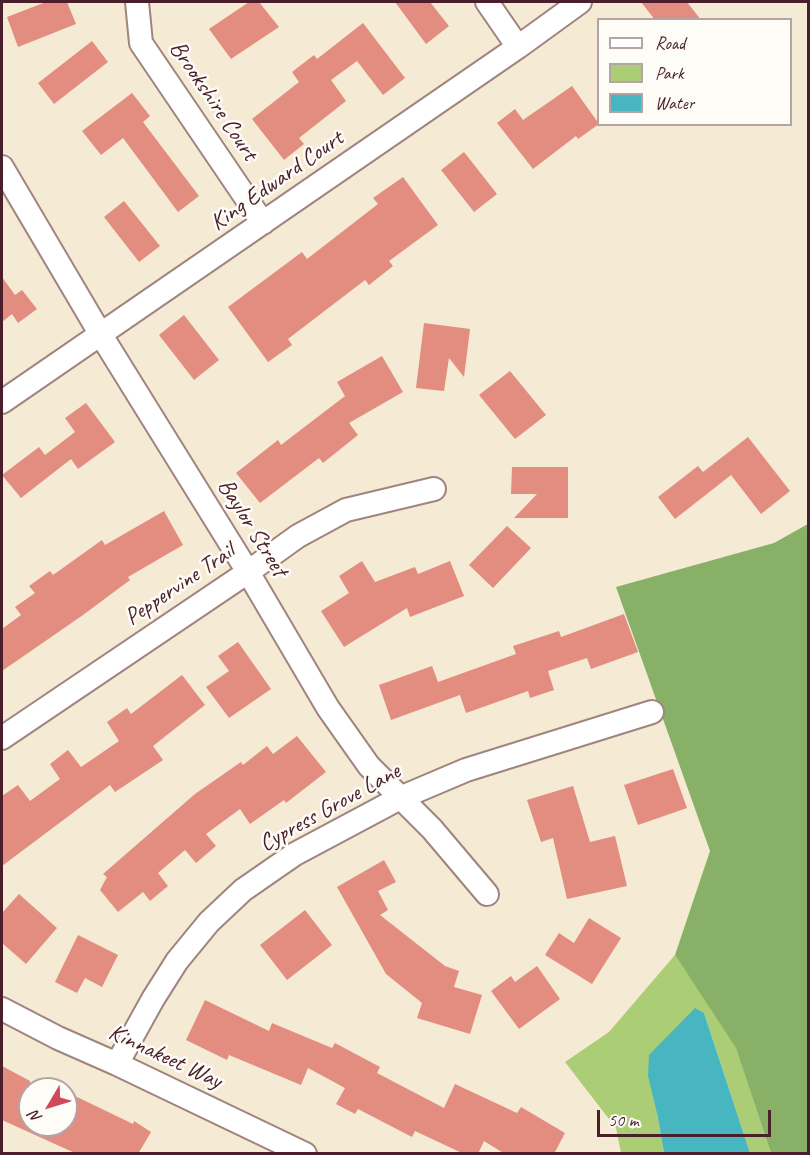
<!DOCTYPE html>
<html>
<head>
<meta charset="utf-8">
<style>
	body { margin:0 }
	#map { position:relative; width:810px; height:1155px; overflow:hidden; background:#f5ead4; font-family:Caveat,sans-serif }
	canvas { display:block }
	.frame { position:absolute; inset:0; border:3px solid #4a1f2b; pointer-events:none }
	.legend { position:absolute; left:597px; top:18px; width:195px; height:108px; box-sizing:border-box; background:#fdfcf7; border:2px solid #b5a4a5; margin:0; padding:8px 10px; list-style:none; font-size:18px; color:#4a1f2b }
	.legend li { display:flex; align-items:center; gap:12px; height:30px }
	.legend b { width:30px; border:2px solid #b5a4a5 }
	.north { position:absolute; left:18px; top:1077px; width:60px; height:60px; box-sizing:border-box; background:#fdfcf7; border:2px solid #b5a4a5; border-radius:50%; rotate:232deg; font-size:16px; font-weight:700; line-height:24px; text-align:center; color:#4a1f2b }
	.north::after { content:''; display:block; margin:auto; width:21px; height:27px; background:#d1495b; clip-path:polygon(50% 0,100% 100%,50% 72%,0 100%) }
	.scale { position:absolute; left:597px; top:1110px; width:174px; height:27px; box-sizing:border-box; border:3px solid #4a1f2b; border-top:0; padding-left:8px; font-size:18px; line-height:21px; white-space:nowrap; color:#4a1f2b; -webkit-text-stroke:4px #fdfcf7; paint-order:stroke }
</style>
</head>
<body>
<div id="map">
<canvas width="810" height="1155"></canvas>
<div class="frame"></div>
<ul class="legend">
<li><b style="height:8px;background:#fff"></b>Road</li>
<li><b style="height:16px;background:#abcd75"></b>Park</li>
<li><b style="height:16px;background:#47b6c0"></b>Water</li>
</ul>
<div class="north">N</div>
<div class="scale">50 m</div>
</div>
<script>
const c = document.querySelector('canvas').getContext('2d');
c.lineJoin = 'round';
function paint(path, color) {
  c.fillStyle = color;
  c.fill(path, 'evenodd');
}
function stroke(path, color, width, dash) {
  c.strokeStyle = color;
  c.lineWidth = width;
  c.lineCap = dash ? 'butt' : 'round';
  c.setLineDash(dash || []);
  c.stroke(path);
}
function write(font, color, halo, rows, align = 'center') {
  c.font = font + ' Caveat,sans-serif';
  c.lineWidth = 5;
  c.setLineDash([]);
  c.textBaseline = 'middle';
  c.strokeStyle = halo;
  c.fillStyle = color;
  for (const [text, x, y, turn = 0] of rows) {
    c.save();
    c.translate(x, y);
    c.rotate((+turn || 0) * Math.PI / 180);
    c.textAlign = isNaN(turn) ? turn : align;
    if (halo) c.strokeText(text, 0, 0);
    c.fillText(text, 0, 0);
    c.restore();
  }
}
const green = new Path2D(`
	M675,955l61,92 35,106h-21l-46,-140 -47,100 7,40h-43l-5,-25 -51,-66 44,-30z`);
const forest = new Path2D(`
	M808,524v629h-37l-35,-105 -61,-93 35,-104 -94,-264 158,-44z`);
const water = new Path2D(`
	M695,1008l9,5 46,140h-86l-7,-40 -9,-37 1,-21z`);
const building = new Path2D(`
	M46,2h21l9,22 -58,23 -11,-30z
	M249,2h10l20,25 -48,32 -22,-30z
	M395,2h35l19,24 -23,18z
	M641,2h46l14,18h-46z
	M363,23l42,55 -22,17 -26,-34 -26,19 15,21 -47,37 5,6 -20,16 -32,-41 47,-37 -7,-10 22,-17 3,4z
	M92,41l16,21 -54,42 -16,-21z
	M572,86l27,38 -21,15 -2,-3 -43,33 -36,-46 18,-14 8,11z
	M132,93l18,23 -7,6 56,74 -21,16 -55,-74 -22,17 -19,-24z
	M464,152l33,42 -23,18 -33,-42z
	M403,177l35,48 -49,36 4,5 -24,19 -4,-5 -77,59 4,6 -24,17 -40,-55 74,-55 5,7 71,-55 -5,-6z
	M124,201l36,45 -21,16 -35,-45z
	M2,277l13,18 7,-5 15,19 -19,14 -6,-9 -10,8z
	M184,315l35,45 -25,20 -35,-45z
	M424,323l46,6 -6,48 -15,-19 -5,33 -28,-3z
	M382,356l21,36 -54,31 9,12 -35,28 -4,-5 -59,45 -24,-30 42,-33 3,5 64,-49 -8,-14z
	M510,371l36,44 -31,24 -36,-44z
	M86,403l29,39 -37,27 -7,-10 -50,39 -19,-23 37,-28 6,8 30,-23 -10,-14z
	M748,437l42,54 -29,23 -30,-39 -56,44 -17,-22 40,-31 5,6z
	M512,467h56v51h-54l23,-24h-26z
	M164,511l19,34 -55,32 2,3 -47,35 -81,56v-42l19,-14 -6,-8 20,-14 -6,-7 21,-15 3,4 49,-35 3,5z
	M507,526l24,22 -38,40 -24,-23z
	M362,561l13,21 40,-15 3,7 32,-13 14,35 -54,21 -3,-9 -63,39 -23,-36 28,-18 -10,-17z
	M624,614l14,38 -47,17 -4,-11 -39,13 6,19 -24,8 -2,-7 -62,22 -6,-18 -69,25 -12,-35 53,-19 6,16 78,-28 -3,-8 46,-15 2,6z
	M238,642l33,47 -42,29 -23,-31 23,-16 -11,-15z
	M182,675l23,30 -52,41 10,14 -48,32 -5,-7 -108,81v-70l16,-11 12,16 30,-22 -10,-15 18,-14 13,17 38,-26 -12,-19 20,-14 4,6z
	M297,736l29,36 -40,31 -2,-3 -34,24 -10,-15 -34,25 10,12 -20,17 -11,-13 -27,23 10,13 -18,15 -7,-9 -25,20 -18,-22 7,-13 -4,-3 92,-80 46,-32 2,3 24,-19 6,8z
	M673,769l14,39 -49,17 -14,-40z
	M573,786l17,56 25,-6 12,50 -60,13 -14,-61 -12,4 -14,-42z
	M384,860l12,22 -18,9 10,19 -8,5 65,51 14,5 -5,16 28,8 -12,39 -53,-16 5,-15 -36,-29 -49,-87z
	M19,894l38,34 -31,36 -24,-21v-30z
	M305,910l27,35 -45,35 -27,-35z
	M589,918l32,20 -29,46 -47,-29 14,-22 15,10z
	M78,935l40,20 -16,32 -17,-9 -8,15 -22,-11z
	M537,966l23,33 -41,30 -28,-38 20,-15 4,6z
	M205,1000l64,31 3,-8 60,25 3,-5 45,24 -3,6 67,35 11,-24 62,29 4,-6 44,26 -11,21h-49l-21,-13 -6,13h-14l-49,-23 -3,6 -54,-28 -3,5 -19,-10 9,-16 -37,-20 -7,17 -72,-30 -2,5 -41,-20z
	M2,1066l28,15v44h36v-9l9,-20 58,28 1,-3 17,11 -13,22h-61l-75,-34z`);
const minor = new Path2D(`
	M137,2l4,41 122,180
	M487,2l31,45
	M2,167l99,168 147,237 80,136 41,58 63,63 55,65
	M2,402l516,-355 62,-45
	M2,738l246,-166 50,-36 48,-26 88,-21
	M2,1009l56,29 59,26 188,90
	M117,1064l36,-65 24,-38 32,-39 34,-32 52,-36 105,-56 66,-28 186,-58`);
const streetNames = [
	["Brookshire Court",213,101,56],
	["King Edward Court",277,181,-35],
	["Baylor Street",252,528,58],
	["Peppervine Trail",180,585,-34],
	["Cypress Grove Lane",330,808,-29],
	["Kinnakeet Way",165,1057,25]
];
paint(green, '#abcd75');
paint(forest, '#88b066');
paint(water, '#47b6c0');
paint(building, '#e28d7f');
stroke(minor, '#a08480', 26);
stroke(minor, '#fff', 22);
write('24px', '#4a1f2b', '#fdfcf7', streetNames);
</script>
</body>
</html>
